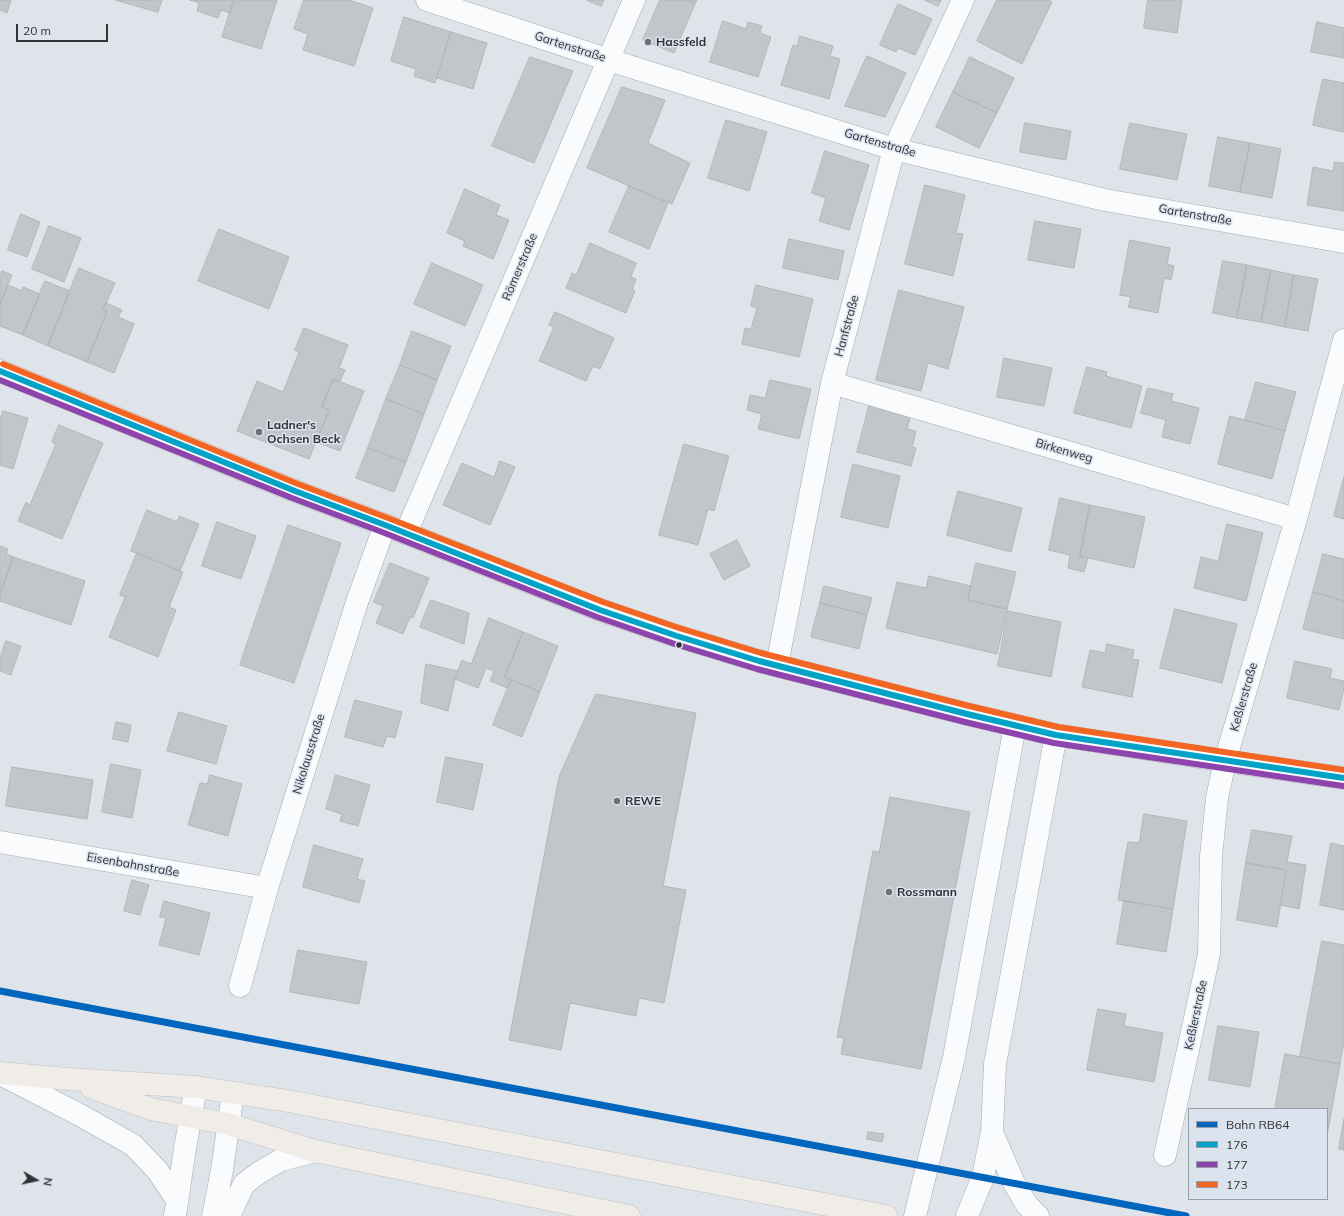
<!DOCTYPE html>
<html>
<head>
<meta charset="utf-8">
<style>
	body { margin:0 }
	#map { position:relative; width:1344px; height:1216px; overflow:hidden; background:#dfe4ea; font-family:Mulish,sans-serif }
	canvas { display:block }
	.legend { position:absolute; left:1188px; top:1108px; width:140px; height:92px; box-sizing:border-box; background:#dbe3ee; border:1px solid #979da5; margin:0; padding:5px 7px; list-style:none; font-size:12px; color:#303337 }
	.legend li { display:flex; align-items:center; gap:8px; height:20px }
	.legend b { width:20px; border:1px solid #979da5 }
	.north { position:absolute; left:16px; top:1160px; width:40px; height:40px; -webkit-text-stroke:3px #dbe3ee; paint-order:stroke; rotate:99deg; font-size:11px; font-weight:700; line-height:16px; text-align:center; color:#303337 }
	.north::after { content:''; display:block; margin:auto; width:14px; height:18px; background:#303337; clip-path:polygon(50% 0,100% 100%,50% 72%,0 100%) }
	.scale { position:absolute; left:16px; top:24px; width:92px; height:18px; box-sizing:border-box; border:2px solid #303337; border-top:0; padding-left:5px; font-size:12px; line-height:14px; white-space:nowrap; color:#303337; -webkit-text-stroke:3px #dbe3ee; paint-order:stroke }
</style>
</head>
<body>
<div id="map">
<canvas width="1344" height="1216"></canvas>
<ul class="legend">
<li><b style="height:5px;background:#0065bd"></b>Bahn RB64</li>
<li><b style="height:5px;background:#02a3c6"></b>176</li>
<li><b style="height:5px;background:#8e44ad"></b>177</li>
<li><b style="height:5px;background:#f26522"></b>173</li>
</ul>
<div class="north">N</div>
<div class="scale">20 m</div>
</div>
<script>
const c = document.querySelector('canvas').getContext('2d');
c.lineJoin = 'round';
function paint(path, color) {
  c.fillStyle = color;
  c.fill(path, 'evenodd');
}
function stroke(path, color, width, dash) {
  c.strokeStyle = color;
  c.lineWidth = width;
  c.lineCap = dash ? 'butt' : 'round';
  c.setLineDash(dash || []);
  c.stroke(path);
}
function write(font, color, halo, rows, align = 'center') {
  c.font = font + ' Mulish,sans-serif';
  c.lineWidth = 3;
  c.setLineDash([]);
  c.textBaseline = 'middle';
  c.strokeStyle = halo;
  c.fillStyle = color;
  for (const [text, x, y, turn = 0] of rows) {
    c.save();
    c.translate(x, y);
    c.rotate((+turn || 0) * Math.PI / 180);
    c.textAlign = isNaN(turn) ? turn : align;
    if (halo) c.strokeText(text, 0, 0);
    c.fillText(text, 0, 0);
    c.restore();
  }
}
const building = new Path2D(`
	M0,0h11l-4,13 -7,-3z
	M116,0h46l-4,12z
	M190,0h44l-4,13 -9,-3 -3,8 -21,-7 2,-8z
	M234,0h43l-16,49 -39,-12z
	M304,0h45l24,8 -19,58 -51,-16 5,-16 -14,-5z
	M587,0h17l-3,6z
	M660,0h27l8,4 -21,49 -31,-13z
	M687,0h10l-2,4z
	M925,0h16l-3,6z
	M997,0h52l3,2 -30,62 -45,-23z
	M1148,0h34l-5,33 -33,-5z
	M898,4l34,15 -17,36 -17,-7 -2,4 -16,-7z
	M404,17l47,15 -16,51 -21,-7 2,-7 -25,-8z
	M723,21l23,8 2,-7 14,4 -2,7 11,4 -13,40 -48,-15z
	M1317,22l27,6v30l-33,-6z
	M451,32l36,11 -14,46 -36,-11z
	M800,36l33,10 -3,10 10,3 -11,40 -48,-14 12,-40 4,1z
	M867,56l39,17 -21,44 -40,-11z
	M530,57l43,14 -39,92 -42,-17z
	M970,57l44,21 -17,35 -44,-21z
	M1323,79l21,4v49l-31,-7z
	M622,87l43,13 -17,43 42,20 -18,41 -85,-36z
	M953,92l44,21 -18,35 -43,-21z
	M726,120l41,12 -18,59 -41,-13z
	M1025,123l46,8 -5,29 -46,-8z
	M1130,123l57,11 -10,46 -57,-11z
	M1218,137l32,6 -10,49 -31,-6z
	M1250,143l31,6 -9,49 -32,-6z
	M825,151l44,14 -20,65 -30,-9 7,-23 -14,-5z
	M1335,162l9,1v48l-37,-6 6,-38 20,4z
	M925,185l40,10 -9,38 7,1 -10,42 -48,-12z
	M629,186l39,17 -19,46 -40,-17z
	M465,189l35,16 -4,10 13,5 -16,39 -30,-13 2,-5 -18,-8z
	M21,214l19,8 -13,35 -19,-7z
	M1035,221l46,8 -7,39 -46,-8z
	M49,226l32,12 -17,44 -32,-13z
	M219,229l70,28 -20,52 -71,-28z
	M789,239l55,12 -6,29 -55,-12z
	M1130,240l40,8 -3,16 7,2 -3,14 -7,-2 -6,35 -30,-6 3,-10 -11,-2z
	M590,243l46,20 -5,14 5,2 -4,11 3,1 -9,22 -60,-25 6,-15 4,2z
	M1223,261l24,4 -10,53 -24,-5z
	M432,263l51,22 -18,41 -51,-22z
	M1247,265l24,5 -10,52 -24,-4z
	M79,268l36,15 -12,27 4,1 -20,51 -39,-16z
	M1271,270l23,5 -9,52 -24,-5z
	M2,271l10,4 -12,29v-27z
	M1294,275l24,4 -10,52 -23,-4z
	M45,281l25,10 -22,55 -25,-11z
	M8,285l14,6 1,-4 17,7 -17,41 -23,-9v-22z
	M756,285l57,14 -14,58 -57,-13 3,-16 6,1 6,-21 -6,-2z
	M899,290l65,17 -16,62 -20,-6 -7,28 -45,-11z
	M106,303l16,7 -4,7 16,7 -20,49 -27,-11 20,-51 -4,-1z
	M555,312l59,26 -14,31 -7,-3 -7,15 -47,-20 15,-34 -5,-2z
	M304,328l44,17 -9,23 6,2 -5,11 -7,-2 -11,28 7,3 -20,49 -72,-28 20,-50 26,11 16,-40 -4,-2z
	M412,331l39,15 -14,34 -37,-15z
	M1004,358l48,10 -8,38 -47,-9z
	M400,365l37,15 -13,34 -38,-15z
	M1087,367l20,5 -1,4 36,10 -11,42 -57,-15z
	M333,379l31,12 -24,60 -24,-9 13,-32 -7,-3z
	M770,380l41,9 -12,50 -41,-10 4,-15 -15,-4 3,-15 15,3z
	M1256,382l40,10 -11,39 -40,-11z
	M1148,388l25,6 -2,7 28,7 -9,36 -28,-7 4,-17 -25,-7z
	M386,399l38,15 -18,48 -38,-14z
	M870,403l41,11 -4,15 9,2 -4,16 4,1 -5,18 -54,-14z
	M3,411l25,7 -15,51 -13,-4v-44z
	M1230,416l55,15 -13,48 -54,-15z
	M59,425l44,18 -41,96 -44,-18 8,-19 4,3 26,-61 -4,-2z
	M684,444l45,12 -15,55 -6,-2 -10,36 -39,-10z
	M368,448l38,14 -12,30 -38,-14z
	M500,461l15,6 -25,58 -47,-20 19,-42 32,14z
	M853,464l47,12 -12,52 -47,-11z
	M1344,477v42l-10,-3z
	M958,491l64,17 -11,44 -64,-17z
	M1060,498l30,7 -10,51 8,2 -4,14 -16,-4 2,-13 -21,-5z
	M1090,505l55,12 -11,51 -54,-12z
	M147,510l30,12 2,-6 20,8 -19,47 -49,-20z
	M217,522l39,14 -15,43 -39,-13z
	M1227,524l36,9 -17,68 -52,-13 7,-31 17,4z
	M288,525l53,18 -47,140 -54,-18z
	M737,540l13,26 -26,14 -14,-26z
	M0,546l8,3 -2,5 7,3 -13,38z
	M137,553l46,19 -14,35 7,3 -18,47 -49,-20 16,-40 -5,-2z
	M1323,554l21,5v42l-31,-9z
	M13,557l72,24 -14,44 -71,-24v-6z
	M390,563l39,15 -16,40 -3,-1 -7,17 -27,-11 7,-17 -9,-4z
	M976,563l40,9 -9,37 -39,-9z
	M929,576l42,10 -3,14 39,9 -10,45 -111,-26 11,-46 29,6z
	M824,586l48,12 -5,17 -47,-12z
	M1313,592l31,9v38l-41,-10z
	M431,600l38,13 -5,31 -44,-17z
	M820,603l47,12 -8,34 -48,-12z
	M1175,609l62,15 -15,59 -62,-15z
	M1008,611l53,11 -10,55 -53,-11z
	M489,618l34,14 -18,45 6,3 -3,8 -18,-7 4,-10 -8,-3 -8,20 -23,-9 7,-19 9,4z
	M523,632l35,14 -18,46 -35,-15z
	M6,641l15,5 -10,29 -11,-4v-12z
	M1107,644l27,6 -2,9 7,1 -7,37 -50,-10 8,-37 15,3z
	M1295,661l37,8 -2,9 14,3v7l-5,22 -52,-12z
	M426,664l32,7 -3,8 -7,32 -27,-8z
	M511,680l29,12 -18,45 -29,-12z
	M596,694l100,19 -33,173 23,4 -22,113 -25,-5 -3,18 -66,-13 -9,47 -52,-10 50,-263z
	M355,700l47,12 -7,26 -8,-2 -4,11 -38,-10z
	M179,712l48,14 -11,38 -49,-13z
	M116,722l15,3 -3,17 -15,-3z
	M446,757l37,7 -10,46 -36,-8z
	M111,764l30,6 -9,48 -30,-6z
	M12,767l81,13 -6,39 -81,-13z
	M210,775l32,9 -14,52 -40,-11 12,-42 7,1z
	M336,775l34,10 -12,41 -18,-5 2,-7 -16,-5z
	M890,797l80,15 -49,257 -80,-15 3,-16 -7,-1 36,-186 6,1z
	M1144,814l43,7 -14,88 -55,-9 10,-58 11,1z
	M1252,830l40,6 -5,26 19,3 -7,44 -19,-4 6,-35 -40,-7z
	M1331,843l13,3v64l-24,-5z
	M314,845l49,14 -6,20 8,2 -6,22 -56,-16z
	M1246,863l40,7 -9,57 -40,-7z
	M132,880l17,5 -9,30 -16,-4z
	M164,901l46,12 -11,42 -40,-10 7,-27 -6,-1z
	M1124,901l49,8 -7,43 -49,-8z
	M1322,941l22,4v97l-4,22 -40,-7z
	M298,950l69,12 -8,42 -69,-12z
	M1098,1009l28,5 -2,12 39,7 -9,49 -67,-12z
	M1218,1026l41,6 -9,55 -41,-7z
	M1285,1054l55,10 -13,72v-27h-52z
	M1344,1119v31l-5,-1z
	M868,1132l16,2 -2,8 -15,-3z`);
const minor = new Path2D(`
	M427,0l182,60 285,89 211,51 239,42
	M832,383l464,136
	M406,533l228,-533
	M777,665l55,-282 62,-234 69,-149
	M0,842l267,46
	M240,986l27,-98 90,-286 28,-77
	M992,1132l22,51 13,22 11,11
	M1165,1155l44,-201 2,-98 6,-58 8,-37 71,-242 48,-179
	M915,1216l39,-159 61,-331
	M967,1216l16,-39 9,-45 3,-68 61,-329`);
const tertiary = new Path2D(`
	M0,371l295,120 90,34 215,85 77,26 82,25 208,53 89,21 169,26 119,17
	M0,1074l80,41 53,30 24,25 20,30
	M175,1216l10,-68 11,-61
	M213,1216l9,-46 11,-77
	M229,1216l15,-32 16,-12 21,-12 34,-9`);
const primary = new Path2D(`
	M0,1073l68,6 128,8 92,14 598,115
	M92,1088l59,21 77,15 87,27 314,65`);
const bus1 = new Path2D(`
	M0,371l295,120 90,34 215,85 77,26 82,25 208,53 89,21 288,43`);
const bus2 = new Path2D(`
	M0,380l292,118 90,34 215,85 78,27 82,25 208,53 89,21 289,43`);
const bus3 = new Path2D(`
	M3,364l295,120 90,34 215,84 76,26 82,25 208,53 89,21 286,43`);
const rail1 = new Path2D(`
	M0,991l1186,225`);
const markers = [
	[648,42,4,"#6d7176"],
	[259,432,4,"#6d7176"],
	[679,645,3.5,"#303337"],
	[617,801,4,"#6d7176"],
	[889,892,4,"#6d7176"]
];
const poiNames = [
	["Hassfeld",656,42],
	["Ladner's",267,425],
	["Ochsen Beck",267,439],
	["REWE",625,801],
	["Rossmann",897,892]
];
const streetNames = [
	["Gartenstraße",570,47,18],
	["Gartenstraße",880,143,16],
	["Gartenstraße",1195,215,10],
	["Römerstraße",520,267,-67],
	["Hanfstraße",847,326,-75],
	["Birkenweg",1064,451,16],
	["Keßlerstraße",1244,697,-74],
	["Nikolausstraße",309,754,-73],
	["Eisenbahnstraße",133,865,10],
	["Keßlerstraße",1196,1015,-78]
];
paint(building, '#c2c6ca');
stroke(building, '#b2b6ba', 1);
stroke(minor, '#a6aaaf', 23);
stroke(tertiary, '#a6aaaf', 23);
stroke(primary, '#bfc1c4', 23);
stroke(minor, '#fafbfc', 22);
stroke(tertiary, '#fafbfc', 22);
stroke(primary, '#f0ece8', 22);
stroke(bus1, '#02a3c6', 6);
stroke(bus2, '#8e44ad', 6);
stroke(bus3, '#f26522', 6);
stroke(rail1, '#0065bd', 7);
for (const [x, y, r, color] of markers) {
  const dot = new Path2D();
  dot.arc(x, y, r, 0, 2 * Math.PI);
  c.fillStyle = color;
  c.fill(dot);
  stroke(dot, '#dbe3ee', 1.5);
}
write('bold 12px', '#303337', '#dbe3ee', poiNames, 'left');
write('12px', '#303337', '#dbe3ee', streetNames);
</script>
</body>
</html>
